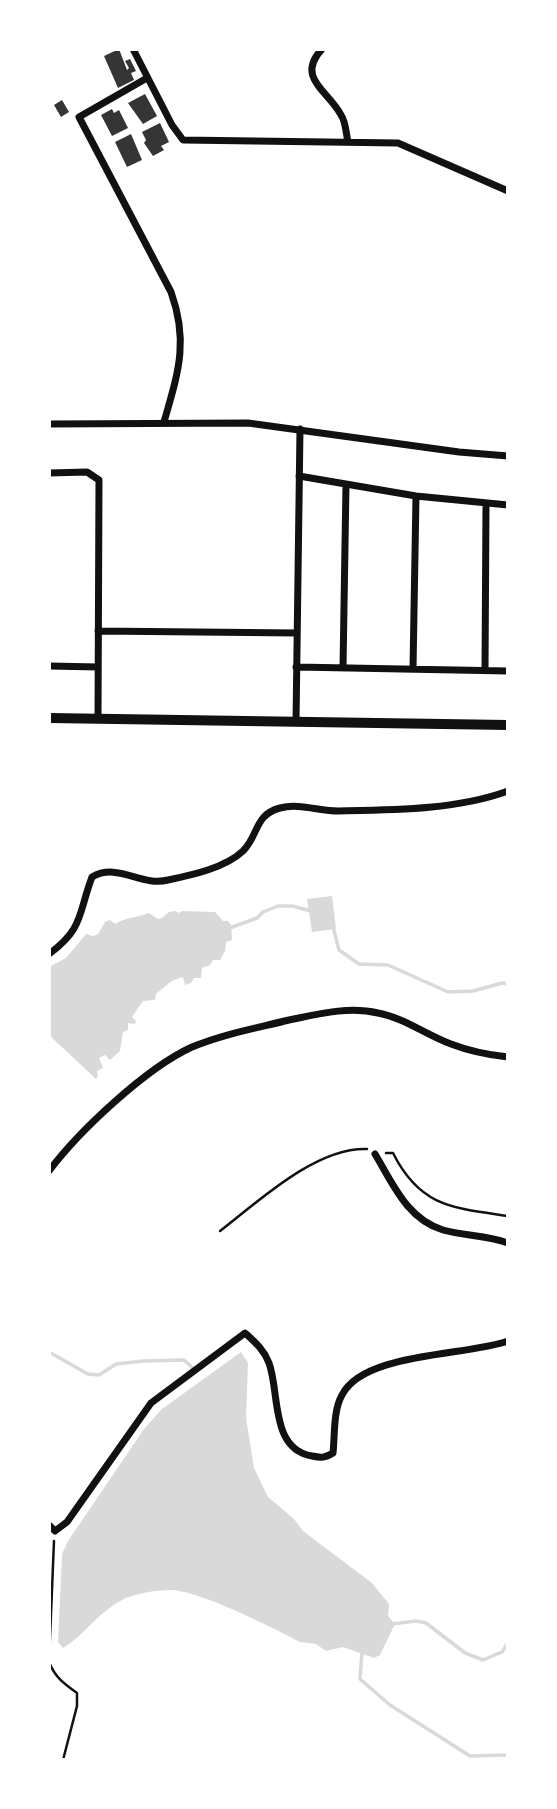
<!DOCTYPE html>
<html>
<head>
<meta charset="utf-8">
<style>
	body { margin:0 }
	#map { position:relative; width:557px; height:1809px; overflow:hidden; background:#fff; font-family:Inter,sans-serif }
	canvas { display:block }
	.frame { position:absolute; inset:0; border:51px solid #fff; pointer-events:none }
</style>
</head>
<body>
<div id="map">
<canvas width="557" height="1809"></canvas>
<div class="frame"></div>
</div>
<script>
const c = document.querySelector('canvas').getContext('2d');
c.lineJoin = 'round';
function paint(path, color) {
  c.fillStyle = color;
  c.fill(path, 'evenodd');
}
function stroke(path, color, width, dash) {
  c.strokeStyle = color;
  c.lineWidth = width;
  c.lineCap = dash ? 'butt' : 'round';
  c.setLineDash(dash || []);
  c.stroke(path);
}
const water = new Path2D(`
	M332,896l4,33 -24,3 -5,-33z
	M175,911l4,2 3,-2 33,1 8,9h5l3,4 1,15 -6,2 -1,9 -5,9h-7l-3,5 -8,3 -1,10h-7l-3,5 -6,2 -2,-8c-13,3 -17,9 -27,17l-1,6 -12,1 -11,16 4,4 -1,3 -7,-1v7l-5,2 -3,19 -10,9 -5,-5 -6,3 4,10 -6,3 1,5 -2,3 -47,-44v-68l17,-9 20,-24 7,2 5,-2 7,-12 5,-2 5,4c11,-7 22,-6 34,-11l9,6 4,-1 7,-6z
	M241,1352l7,11 -2,55 8,50 14,29 26,22 9,12 69,52 17,21 -1,12 7,8 -15,31 -6,3 -31,-11 -17,4 -10,-7 -16,-2c-27,-14 -103,-53 -131,-52 -13,0 -36,4 -47,10 -25,13 -37,35 -59,48l-5,-6 4,-88 6,-13 76,-112 18,-20z`);
const stream = new Path2D(`
	M333,927l6,23 20,14 29,1 60,27 25,-1 29,-8 6,1
	M227,929l30,-11 6,-6 15,-6h14l19,5
	M49,1352l39,22 11,1 17,-11 27,-3 41,-1 9,8
	M392,1624l24,-3 10,2 39,30 18,7 19,-8 6,-9
	M362,1651l-2,28 30,26 80,51 38,-1`);
const building = new Path2D(`
	M119,49l8,21 2,-2 -4,-7 5,-2 6,12 -5,2 3,7 -16,8 -14,-32z
	M145,94l12,22 -14,8 -15,-21z
	M62,100l7,12 -8,5 -7,-12z
	M112,109l2,4 5,-3 9,18 -16,8 -11,-21z
	M160,123l9,19 -8,4 3,4 -11,6 -9,-13 2,-3 -4,-8z
	M131,134l11,26 -15,7 -12,-25z`);
const path = new Path2D(`
	M386,1153h7c27,54 60,55 115,63
	M220,1231c39,-30 96,-84 147,-82
	M54,1541l-5,121c6,15 14,21 28,31v13l-14,54`);
const minor = new Path2D(`
	M133,49l39,76 11,15 215,3 110,48
	M322,49c-27,29 7,42 19,66 5,7 5,19 7,27
	M147,78l-68,39 92,175c18,50 7,81 -7,130
	M49,424l199,-1 211,29 49,4
	M49,473l38,-1 12,8 -1,239
	M299,476l117,20 92,9
	M98,631l199,2
	M49,666l49,1
	M296,667l212,4
	M343,668l3,-184
	M413,669l3,-173
	M485,670l1,-165
	M296,722l4,-293
	M49,954c35,-26 29,-40 43,-77 26,-15 49,10 76,3 24,-5 57,-12 75,-29 16,-16 11,-36 37,-43 19,-5 39,3 58,3 56,-1 118,-1 170,-20
	M375,1154c18,30 32,65 68,76 21,6 44,5 65,13
	M49,1171c30,-40 97,-103 143,-124 31,-13 65,-19 97,-27 29,-6 60,-14 89,-7 27,5 48,22 73,31 18,7 38,11 57,13
	M49,1525l6,6 12,-9 84,-119 94,-70c11,10 19,17 24,30 11,30 1,86 43,93 9,2 13,2 21,-3 2,-18 0,-42 9,-58 22,-43 125,-39 166,-54`);
const secondary = new Path2D(`
	M49,718l459,7`);
paint(water, '#d9d9d9');
stroke(stream, '#d9d9d9', 3.5);
paint(building, '#353535');
stroke(path, '#111', 2.5);
stroke(minor, '#111', 7);
stroke(secondary, '#111', 10);
</script>
</body>
</html>
